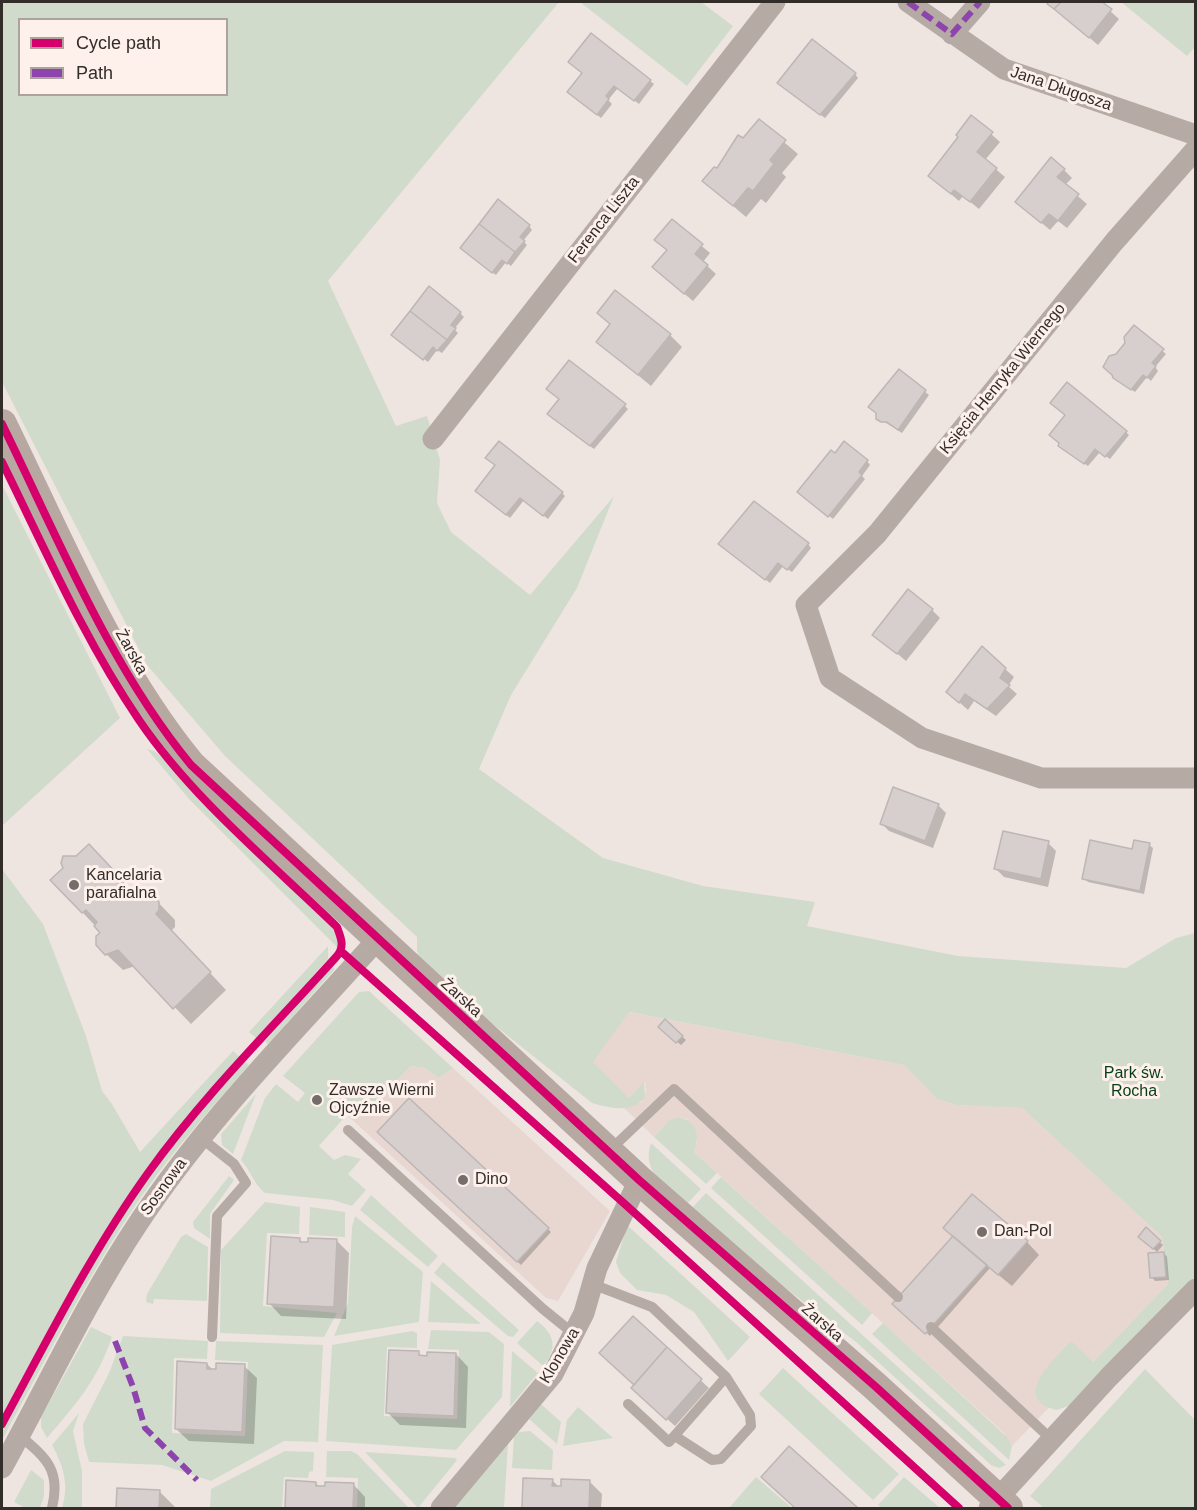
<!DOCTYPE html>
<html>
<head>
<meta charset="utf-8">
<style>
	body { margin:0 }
	#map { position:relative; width:1197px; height:1510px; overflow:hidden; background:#eee5e1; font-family:Helvetica,sans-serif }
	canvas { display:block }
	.frame { position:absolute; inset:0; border:3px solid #332d2a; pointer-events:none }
	.legend { position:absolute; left:18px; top:18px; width:210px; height:78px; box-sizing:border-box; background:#fef1eb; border:2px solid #ada39e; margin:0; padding:8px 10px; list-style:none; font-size:18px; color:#332d2a }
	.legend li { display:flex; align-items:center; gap:12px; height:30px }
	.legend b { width:30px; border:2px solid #ada39e }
</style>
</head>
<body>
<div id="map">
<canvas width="1197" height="1510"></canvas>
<div class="frame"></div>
<ul class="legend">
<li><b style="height:8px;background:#d6006c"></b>Cycle path</li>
<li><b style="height:8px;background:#8e44ad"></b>Path</li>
</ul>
</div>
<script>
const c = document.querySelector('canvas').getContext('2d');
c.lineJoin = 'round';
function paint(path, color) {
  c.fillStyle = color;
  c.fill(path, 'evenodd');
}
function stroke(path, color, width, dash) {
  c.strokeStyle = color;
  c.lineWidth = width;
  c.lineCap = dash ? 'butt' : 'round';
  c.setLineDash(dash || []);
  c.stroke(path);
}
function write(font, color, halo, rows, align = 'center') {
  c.font = font + ' Helvetica,sans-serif';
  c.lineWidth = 6;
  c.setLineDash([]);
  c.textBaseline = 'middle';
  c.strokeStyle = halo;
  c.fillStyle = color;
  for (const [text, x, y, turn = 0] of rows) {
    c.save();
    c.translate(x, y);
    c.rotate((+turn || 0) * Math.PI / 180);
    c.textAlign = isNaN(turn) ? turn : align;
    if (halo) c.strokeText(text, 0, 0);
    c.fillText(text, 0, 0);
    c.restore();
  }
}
const built = new Path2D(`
	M628,1012l276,53 33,34 19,6 66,3 140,129 6,47 -156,162 -9,-14 -309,-280 3,-10 -10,-23 -9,-2 -10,4 -14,16 -30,-29 18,-6 4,-11 -1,-9 -16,16 -37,-36z
	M411,1066l14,2 14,10 14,-10 157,143 -52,90 -12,-3 -199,-183 12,-14 11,6z`);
const green = new Path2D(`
	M2,2h557l-231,279 68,145 31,-10 13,44 -3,43 14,29 79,63 84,-99 -37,92 -66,107 -32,74 124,89 100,28 112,16 -8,24 151,30 168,12 50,-30 19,-5v345l-124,127 -14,5c-48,-11 -2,-52 14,-69l22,21 75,-78 -6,-47 -140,-129 -66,-3 -19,-6 -33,-34 -275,-53 -36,50 36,36 15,-16 1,15c-12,17 -36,11 -53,6l-143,-114 -29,-28 -3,-11v-13l-192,-181 -78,-91 -145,-283zM20,20h206v74h-206z
	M580,2h121l32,24 -46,60z
	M1121,2h74v45l-8,9z
	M2,485l118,233 -118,108z
	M147,749l7,2 15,12 162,156 10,13 2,21 -154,-154z
	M2,869l41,55 43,112 16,55 10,13 28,48 93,-101 16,14c-43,49 -87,98 -122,153 -46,71 -84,147 -125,222z
	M328,946v13l-71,80 -8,-7z
	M332,967l3,2 -67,75 -3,-3z
	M369,991l84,77 -14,10 -14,-10 -14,-2 -41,41 -11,-6 -40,45 15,14 11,-5 16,4 -13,15 18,16 -14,16 -19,-6 -68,-7c-12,-10 -14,-22 -24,-33l24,-62 11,-14 22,18 7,-9 -22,-17 76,-84z
	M256,1094l-23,60 -11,-9 -1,-11z
	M678,1117c20,4 22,19 16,35l23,21 -11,11 -52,-47 14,-16z
	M651,1143l50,46 -16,17c-19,-18 -44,-34 -34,-63z
	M229,1176l5,4 -24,34v25l-16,-11 -1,-6z
	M721,1177l151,136 -10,12 -151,-137z
	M706,1193l300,272 -7,3 -8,-3 -135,-123 -123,-94 -43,-38z
	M371,1195l67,61 -10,11 -68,-57z
	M265,1202l35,5 -1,27 -32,-1 -4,73 74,7 -13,24 -104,-4 1,-83z
	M310,1207l35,5v25l-36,-2z
	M355,1216l68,56 -4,50 -85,14 14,-33 4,-76z
	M627,1225l123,112 -22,24 -34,-49 -28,-17 -29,-5 -17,-17 -4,-11z
	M186,1234l22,13 -1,54 -53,-2 -1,5 -7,-2 1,-8 34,-57z
	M443,1262l76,68 -6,7 -5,-1 -74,-63z
	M431,1281l50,43 -53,-2z
	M537,1321c18,13 21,28 6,45l-26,-23z
	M883,1323l124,114 5,9 -3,14 -137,-126z
	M91,1327l21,10c-15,44 -36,67 -65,101l-6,-11v-10z
	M431,1330l58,2 15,12 -2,53 -46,53 -130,-9 6,-96 80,-14 5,2v15l-30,-1 -3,69 73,3 2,-69 -31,-1z
	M123,1336l85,5 -1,18 -33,-1 -2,75 73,3 3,-74 -33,-2 1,-19 107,4 -5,97 -34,-1 -73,40 -49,-16 -73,-3 -5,-18 -1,-20 26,-51z
	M512,1351l26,22 -28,34z
	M783,1368l116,106 -26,26 -114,-106z
	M1145,1369l50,51v88h-151l-14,-12z
	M541,1404l20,18 -4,22 -28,-25z
	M578,1407l35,31 -50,8 4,-26z
	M79,1413l-6,18 9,40v37h-20c7,-23 2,-41 -10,-63z
	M530,1431l23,19 -1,20 -40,-2 2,-32 5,-4z
	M508,1444l-4,64h-52z
	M285,1451l29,1 -1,19 -4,1 -1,6 -24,-1 -2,31h-72l1,-19z
	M327,1451h24l6,3 52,54h-52l1,-30 -32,-1z
	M365,1452l90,6 2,2 -39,48z
	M31,1470l13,10v16l-4,12h-15l-11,-6z
	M756,1477l36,31h-63z
	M904,1477l36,31h-58l-4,-3z`);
const shadow = new Path2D(`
	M1051,2h49l19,17 -21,26 -49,-42z
	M855,74l3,4 -33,40 -43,-31z
	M650,81l4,3 -15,20 -21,-16 -10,12 4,4 -11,14 -32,-26z
	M972,117l28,25 -15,18 20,17 -26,32 -16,-13 -4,5 -21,-18z
	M759,121l39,33 -16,19 4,4 -20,26 -5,-4 -15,18 -42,-36 13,-11z
	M1064,170l8,8 -7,7 22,19 -20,24 -9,-7 -8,9 -33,-28z
	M672,221l38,32 -7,9 13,12 -23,27 -31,-26 6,-24 -4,-3z
	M529,226l3,4 -9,11 4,4 -16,21 -5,-4 -10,13 -31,-24z
	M460,313l4,4 -10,12 4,4 -16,20 -5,-3 -9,12 -31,-24z
	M599,313l71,22 12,12 -31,39 -53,-44 12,-17z
	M1134,327l32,27 -11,13 3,4 -7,10 -4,-4 -12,15 -21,-14 3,-23z
	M899,371l30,24 -27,38 -24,-15z
	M625,406l3,3 -34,40 -42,-31z
	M1126,432l3,3 -19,24 -10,-7 -12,14 -25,-17z
	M835,455l32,6 3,4 -8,11 3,3 -32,40 -30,-24z
	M562,493l3,3 -17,23 -24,-19 -14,18 -30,-24z
	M808,544l3,4 -19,24 -9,-6 -13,17 -46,-36z
	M932,610l8,8 -34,43 -32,-27z
	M1005,669l9,8 -6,9 9,8 -21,22 -22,-15 -6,9 -20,-18z
	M938,805l8,8 -13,35 -44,-17 -8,-8z
	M1048,843l8,8 -8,36 -44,-10 -8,-8z
	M1149,845l4,3 -9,46 -56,-12 -4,-4 49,-27z
	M105,862l34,36 11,-4 25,26v7l-4,4 55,59 -35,34 -56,-58 -12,4 -17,-16 -4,-21 -50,-53z
	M665,1021l21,19 -5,5 -21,-18z
	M409,1100l142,132 -30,33 -142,-133z
	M1146,1230l17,15 -6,7 -17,-16z
	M299,1239l5,5 33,-3 12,12 -3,66 -65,-3 -12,-13z
	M1027,1242l12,13 -27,31 -22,-18 -60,68 -36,-32z
	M1164,1253l3,4 2,23 -14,1 -3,-4z
	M633,1318l76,70 -34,38 -34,-30 -6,-11z
	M418,1353l5,4 33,-3 12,13 -2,61 -66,-3 -12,-12z
	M207,1364l6,6 31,-4 13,12 -3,66 -65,-3 -13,-12z
	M789,1448l67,60h-60l-21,-19z
	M525,1479l27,1 7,7 31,-5 12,12 -1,14h-77z
	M288,1482l28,1 4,5 33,-4 12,13v11h-78z
	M118,1489l41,2 17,17h-58z`);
const building = new Path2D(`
	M1049,2h12l-7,7 -7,-5z
	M1061,2h41l10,7 -23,29 -35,-29z
	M591,33l60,47 -17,21 -20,-15 -8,10 3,3 -12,16 -30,-23 15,-19 -14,-11z
	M812,39l44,34 -36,42 -43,-32z
	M971,115l22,17 -16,20 20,16 -27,34 -16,-12 -3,4 -23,-18 30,-39 -2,-2z
	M759,119l27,21 -16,20 4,4 -21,27 -5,-3 -15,18 -31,-25 12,-14 3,1 21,-33 5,3z
	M1051,157l14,12 -8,8 22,17 -21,27 -9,-7 -8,9 -26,-21z
	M498,199l32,26 -10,12 5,4 -10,11 -36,-28z
	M672,219l31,25 -8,10 13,11 -24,29 -32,-27 15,-17 -13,-10z
	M479,224l36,28 -8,12 -5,-4 -10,13 -32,-25z
	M429,286l32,26 -10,13 5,3 -9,12 -37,-29z
	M615,290l56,44 -33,41 -42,-33 14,-18 -13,-11z
	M410,311l37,29 -10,11 -4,-4 -10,13 -32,-25z
	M1134,325l30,24 -12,14 4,3 -9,12 -4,-3 -12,15 -18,-12 -1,-3 -9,-8 6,-11 7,-2 9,-11 -1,-6z
	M569,360l57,44 -36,42 -43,-32 12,-15 -13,-10z
	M899,369l27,21 -28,40 -11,-8h-6l-5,-3v-6l-8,-6z
	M1067,382l60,49 -22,26 -10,-8 -11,15 -26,-18 1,-3 -10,-8 16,-20 -15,-12z
	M499,441l64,51 -20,24 -23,-18 -14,17 -31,-24 20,-26 -10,-7z
	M844,441l24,19 -9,12 3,3 -34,42 -31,-25 34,-42 4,3z
	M754,501l55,42 -22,27 -9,-7 -13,17 -47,-36z
	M908,589l25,20 -36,45 -25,-19z
	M982,646l24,22 -6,10 10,7 -23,24 -22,-15 -6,9 -13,-11z
	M893,787l46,17 -14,37 -45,-17z
	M1003,831l46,10 -8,38 -47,-10z
	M1090,840l42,9 2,-9 16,3 -10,48 -58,-12z
	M89,844l31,33 -4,4 12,12 4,-4 6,7 4,-4 9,1 8,9v8l-3,4 55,58 -38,37 -55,-59 -13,5 -9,-10v-9l4,-3 -6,-7 3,-4 -11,-12 -4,3 -32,-33 13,-12 -2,-5 2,-7h13z
	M665,1019l18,17 -7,7 -18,-16z
	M409,1098l140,130 -32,34 -140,-130z
	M972,1194l56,47 -30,34 -55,-47z
	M1146,1227l15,14 -8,8 -15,-12z
	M271,1236l29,2v4h8v-4l29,1 -3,68 -67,-3z
	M953,1236l34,29 -62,69 -33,-30z
	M1164,1252l2,25 -16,1 -2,-25z
	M633,1316l34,31 -33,38 -35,-32z
	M667,1347l35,32 -36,41 -35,-32z
	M389,1350l30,1v4l8,1v-4l29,1 -2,63 -68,-3z
	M177,1361l30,2v6h9v-6l29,1 -3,68 -67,-3z
	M789,1446l69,62h-63l-34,-31z
	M523,1478l30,1 -1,7h9v-7l29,1 -1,28h-67z
	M286,1480l30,2v4h9v-4l29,1 -1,25h-68z
	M117,1488l43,2 -1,18h-43z`);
const lane = new Path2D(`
	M348,1130l195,179 31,25
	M201,1138l33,26 12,19 -29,33 -5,121
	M609,1151l65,-62 224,208
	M592,1284l60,23 74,70 -57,65 -41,-38
	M931,1327l120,112
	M20,1436c27,22 41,35 32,72
	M675,1436l37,24 9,-1 30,-33 -1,-11 -24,-38`);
const street = new Path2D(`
	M908,2l96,67 192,66
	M952,34l28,-32
	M1196,149l-82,93 -237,292 -71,71 24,73 92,60 119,40h155
	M433,439l342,-437
	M2,1468c45,-82 85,-168 137,-246 68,-103 156,-190 238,-282
	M441,1508l112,-134 31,-61 13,-45 42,-88
	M989,1508l120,-131 87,-88`);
const secondary = new Path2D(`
	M2,424c56,114 108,243 189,341l448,415 237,207 132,121`);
const quiet = new Path2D(`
	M908,2l44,32 28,-32
	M115,1341l18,46 12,41 52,52`);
const cycleway = new Path2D(`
	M2,424c56,114 108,243 189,341l448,415 237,207 132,121
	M2,462c43,87 82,177 137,258 53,78 130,141 198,207 4,11 8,19 0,29 -64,71 -133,139 -189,217 -56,78 -100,166 -146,251
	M343,953l284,253 332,302`);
const markers = [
	[74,885,6,"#746d6a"],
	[317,1100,6,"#746d6a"],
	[463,1180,6,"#746d6a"],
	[982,1232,6,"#746d6a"]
];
const streetNames = [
	["Jana Długosza",1061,89,19],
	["Ferenca Liszta",604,220,-52],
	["Księcia Henryka Wiernego",1003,379,-51],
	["Żarska",131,652,61],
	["Żarska",461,998,42],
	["Sosnowa",164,1187,-54],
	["Żarska",822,1323,41],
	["Klonowa",560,1356,-59]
];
const poiNames = [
	["Kancelaria",86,876],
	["parafialna",86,894],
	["Zawsze Wierni",329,1091],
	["Ojcyźnie",329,1109],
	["Dino",475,1180],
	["Dan-Pol",994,1232]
];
const parkNames = [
	["Park św.",1134,1074],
	["Rocha",1134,1092]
];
paint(built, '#e8d7d0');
paint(green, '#d1dbcc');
paint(shadow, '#0003');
paint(building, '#d6cfce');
stroke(building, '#bcb6b5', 1.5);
stroke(lane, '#b6aaa4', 10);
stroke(street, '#b6aaa4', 21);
stroke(secondary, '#b7a9a1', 30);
stroke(quiet, '#8e44ad', 6, [12, 6]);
stroke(cycleway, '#d6006c', 8);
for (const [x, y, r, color] of markers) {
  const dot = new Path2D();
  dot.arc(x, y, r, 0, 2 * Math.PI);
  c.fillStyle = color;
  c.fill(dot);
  stroke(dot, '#fef1eb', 2);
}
write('16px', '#332d2a', '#fef1eb', streetNames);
write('16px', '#332d2a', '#fef1eb', poiNames, 'left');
write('16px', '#053e15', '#fef1eb', parkNames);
</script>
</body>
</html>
